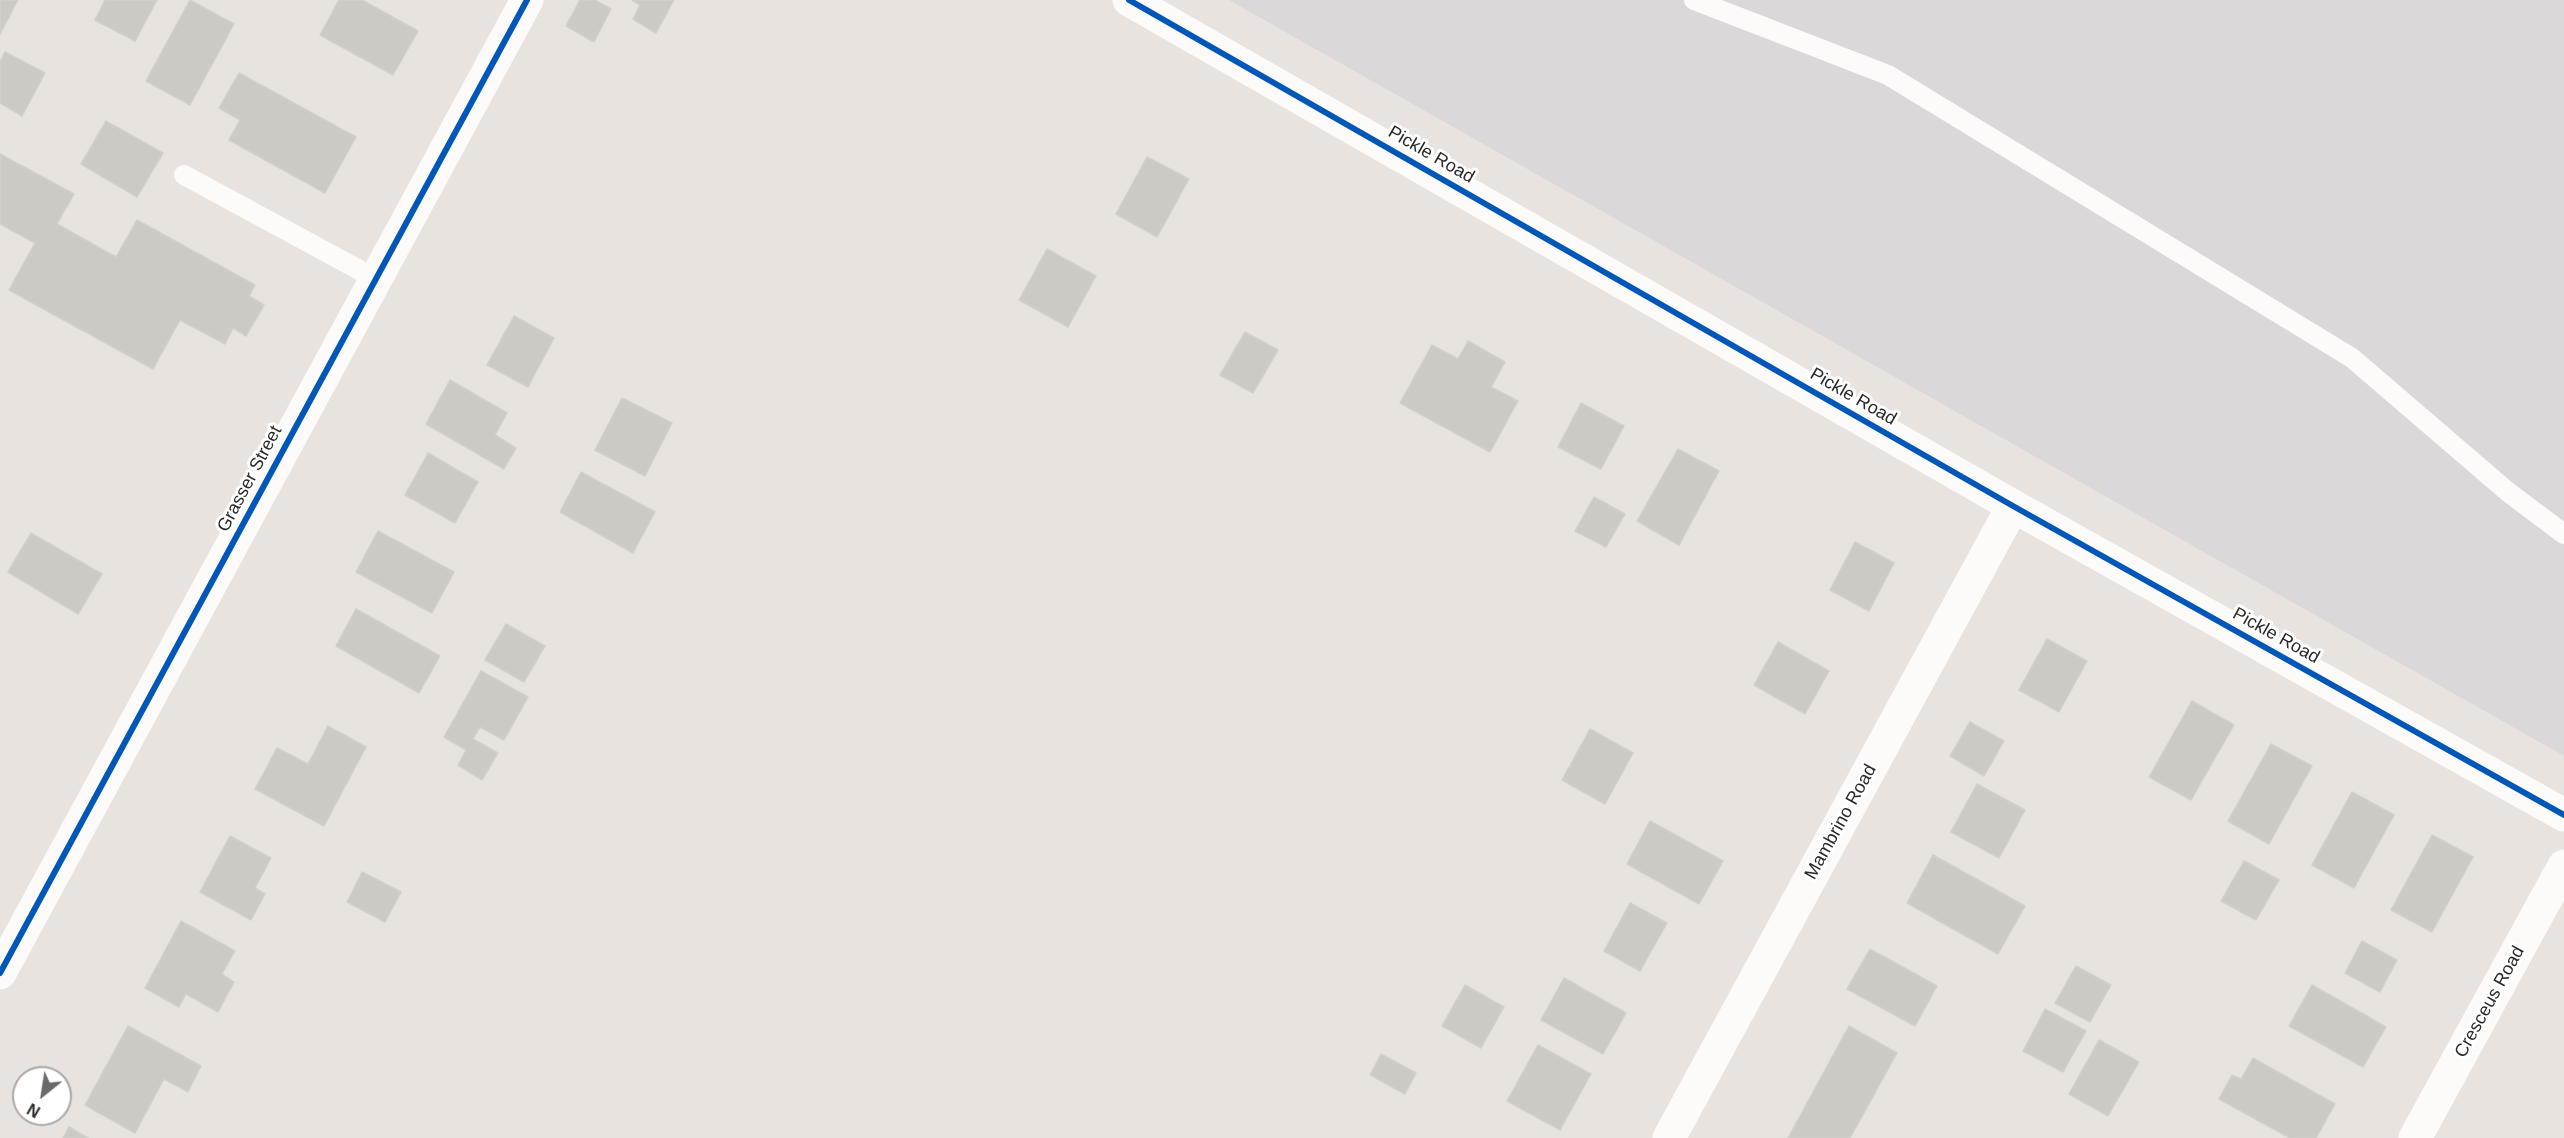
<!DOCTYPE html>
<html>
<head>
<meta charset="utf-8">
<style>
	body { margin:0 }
	#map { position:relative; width:2564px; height:1138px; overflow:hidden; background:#e8e3de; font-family:Helvetica,sans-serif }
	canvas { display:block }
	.north { position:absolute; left:12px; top:1066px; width:60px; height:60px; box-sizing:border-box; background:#fff; border:2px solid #a9a9a9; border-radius:50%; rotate:210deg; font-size:16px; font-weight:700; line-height:24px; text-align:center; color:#292929 }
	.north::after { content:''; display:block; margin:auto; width:21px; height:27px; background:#6c6a68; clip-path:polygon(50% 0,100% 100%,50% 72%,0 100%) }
</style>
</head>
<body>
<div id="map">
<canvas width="2564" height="1138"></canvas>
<div class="north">N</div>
</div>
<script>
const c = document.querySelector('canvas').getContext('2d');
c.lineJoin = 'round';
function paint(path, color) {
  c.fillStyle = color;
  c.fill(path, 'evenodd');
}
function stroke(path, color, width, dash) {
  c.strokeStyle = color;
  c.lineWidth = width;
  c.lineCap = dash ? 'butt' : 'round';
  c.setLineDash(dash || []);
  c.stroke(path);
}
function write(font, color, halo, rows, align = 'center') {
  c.font = font + ' Helvetica,sans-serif';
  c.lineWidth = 6;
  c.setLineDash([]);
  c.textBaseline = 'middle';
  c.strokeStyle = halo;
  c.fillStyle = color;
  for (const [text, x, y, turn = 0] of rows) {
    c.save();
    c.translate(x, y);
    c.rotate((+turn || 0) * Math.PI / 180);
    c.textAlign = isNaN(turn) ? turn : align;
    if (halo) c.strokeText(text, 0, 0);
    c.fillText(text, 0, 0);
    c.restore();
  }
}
const industrial = new Path2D(`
	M1229,0h1335v756z`);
const building = new Path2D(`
	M0,0h18l-18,34z
	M105,0h52l-22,41 -40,-21z
	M190,0l44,24 -44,81 -44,-24z
	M339,0h23l56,31 -25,44 -73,-40z
	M580,0h15l16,9 -17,33 -28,-16z
	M632,0h42l-18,33 -23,-14 7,-14z
	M5,52l40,21 -23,43 -22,-13v-41z
	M239,73l117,64 -31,56 -96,-53 11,-20 -21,-12z
	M106,121l57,32 -26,44 -56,-33z
	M0,154l74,40 -17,30 59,33 21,-37 118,65 -6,11 15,9 -18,31 -13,-8 -8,16 -45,-24 -27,49 -144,-79 26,-47 -35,-19z
	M1147,157l42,22 -32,58 -41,-23z
	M1047,249l49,27 -28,51 -49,-27z
	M514,316l40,22 -26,49 -41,-22z
	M1245,332l33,18 -25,43 -33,-18z
	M1468,341l37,21 -14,25 27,14 -28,51 -90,-49 32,-58 26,14z
	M450,380l57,33 -12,22 21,13 -12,21 -78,-45z
	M622,398l50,25 -27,53 -50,-26z
	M1581,403l43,23 -23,43 -43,-22z
	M1678,449l41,22 -40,74 -42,-24z
	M428,453l50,29 -23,41 -50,-28z
	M581,472l74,40 -22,41 -73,-41z
	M1594,497l31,17 -19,33 -31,-16z
	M378,531l76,41 -22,41 -76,-41z
	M31,533l71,41 -24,40 -70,-42z
	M1855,542l39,21 -25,48 -39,-21z
	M356,609l84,47 -21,37 -83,-47z
	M506,624l39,22 -21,36 -39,-22z
	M2047,639l40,22 -28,51 -40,-22z
	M1778,642l51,29 -24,43 -51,-29z
	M481,671l47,26 -24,43 -24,-13 -7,12 25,14 -16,27 -24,-15 8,-15 -22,-13z
	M2192,701l42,24 -43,75 -42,-23z
	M1970,722l34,19 -20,35 -34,-20z
	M328,726l38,21 -42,79 -69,-37 22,-41 31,16z
	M1590,729l43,24 -28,51 -43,-24z
	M2271,744l41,22 -43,78 -41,-23z
	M1977,784l48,26 -26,48 -48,-26z
	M2352,792l42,23 -40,73 -42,-23z
	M1650,821l73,40 -24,43 -72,-40z
	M2432,835l41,22 -41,75 -41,-22z
	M230,836l41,22 -16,30 10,6 -14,26 -51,-28z
	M1933,855l92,51 -27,48 -91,-51z
	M2244,861l35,19 -23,40 -35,-19z
	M362,872l39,20 -16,30 -38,-20z
	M1630,903l37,20 -27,48 -36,-20z
	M181,921l54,30 -13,23 12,8 -16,30 -32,-18 -7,13 -34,-19z
	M2362,941l35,19 -17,32 -35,-19z
	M1870,949l67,37 -22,40 -68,-37z
	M2076,966l35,19 -21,37 -35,-19z
	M1564,978l62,35 -23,41 -62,-34z
	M1465,985l39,22 -23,41 -39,-22z
	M2312,985l74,42 -23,40 -74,-41z
	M2045,1009l41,22 -23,41 -40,-21z
	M128,1026l73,40 -13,26 -24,-13 -29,54 -50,-28z
	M1849,1026l48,27 -47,85h-62z
	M2099,1040l40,22 -31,54 -39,-22z
	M1538,1045l53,29 -31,56 -53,-29z
	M1381,1054l35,19 -11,21 -35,-19z
	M2253,1058l82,46 -19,34h-26l-71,-39 13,-24 9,4z
	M69,1127l19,11h-25z`);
const lane = new Path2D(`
	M1694,0l194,75 464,283 156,134 56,42
	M184,175l192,104`);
const street = new Path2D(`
	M0,973l527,-973
	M1669,1138l344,-632
	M2415,1138l149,-272`);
const secondary = new Path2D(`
	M1129,0l884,506 551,309`);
const cycleway = new Path2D(`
	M1129,0l884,506 551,309
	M0,973l527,-973`);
const streetNames = [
	["Pickle Road",1431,155,30],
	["Pickle Road",1853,397,30],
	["Grasser Street",250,479,-62],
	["Pickle Road",2276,636,29],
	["Mambrino Road",1841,822,-61],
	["Cresceus Road",2490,1002,-61]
];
paint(industrial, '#dbd8da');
paint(building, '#cdc9c5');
stroke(building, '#d3cfcb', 1.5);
stroke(lane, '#fcfbfa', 20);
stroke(street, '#fcfbfa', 33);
stroke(secondary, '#fcfbfa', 33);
stroke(cycleway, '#0057b8', 6);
write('18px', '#292929', '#fff', streetNames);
</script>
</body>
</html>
